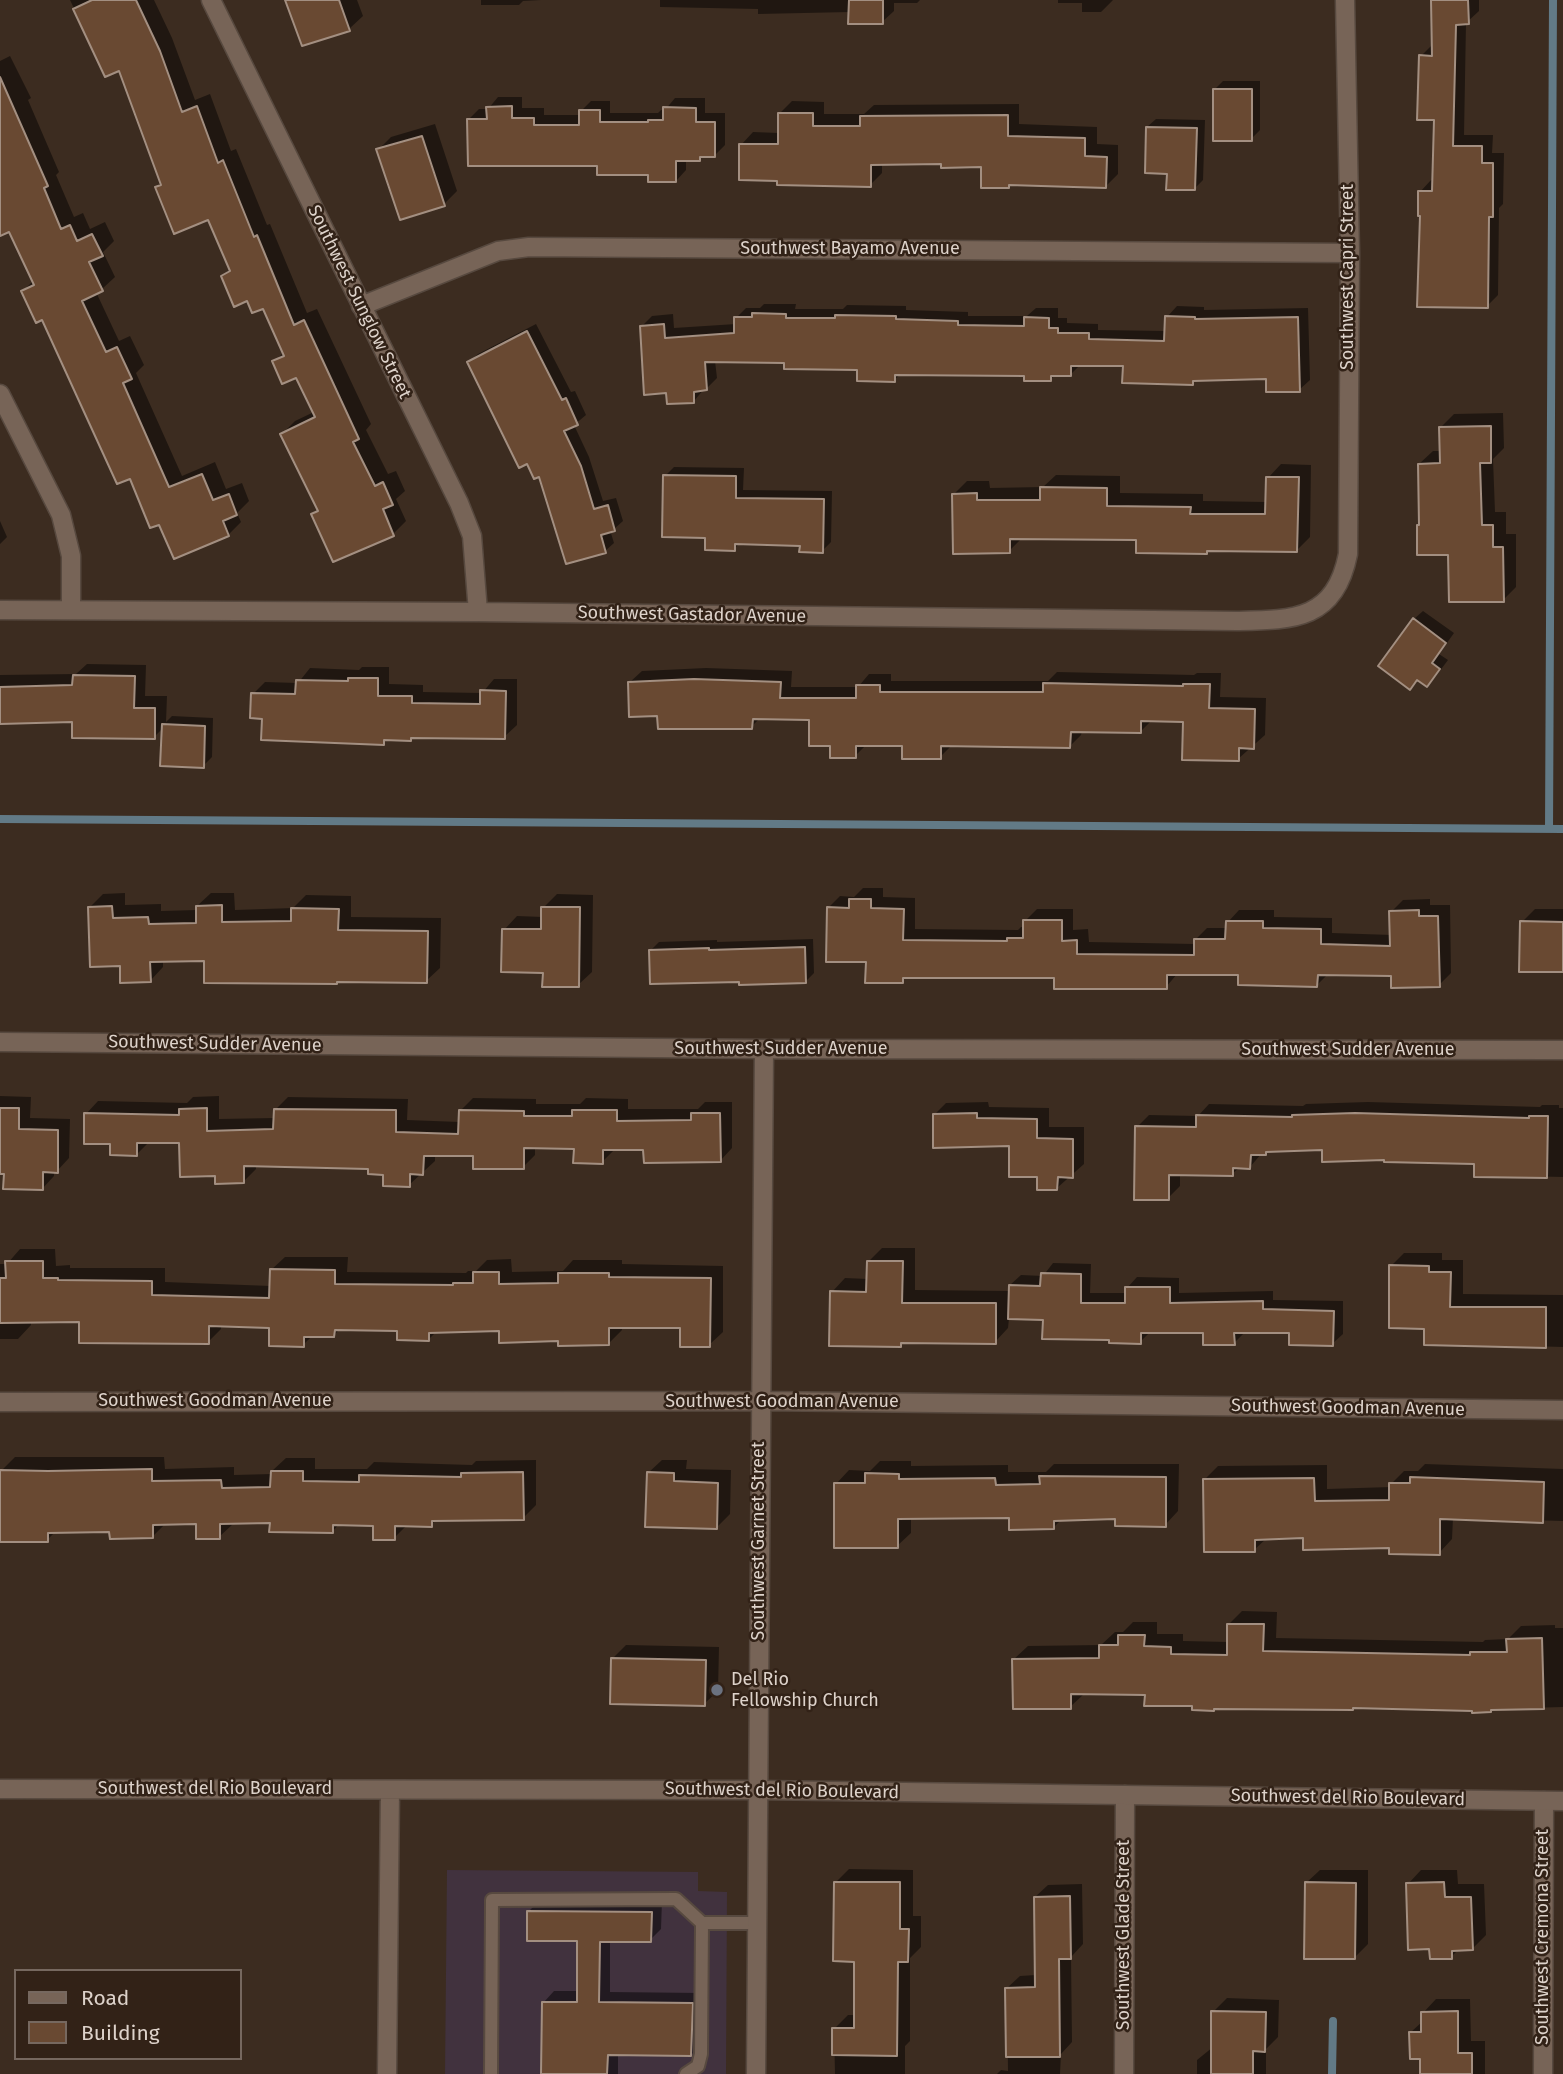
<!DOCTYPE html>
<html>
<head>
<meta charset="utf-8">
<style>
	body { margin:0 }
	#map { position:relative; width:1563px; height:2074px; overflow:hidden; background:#3c2c20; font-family:"Fira Sans",sans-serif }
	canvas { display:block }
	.legend { position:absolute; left:14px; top:1969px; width:228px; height:91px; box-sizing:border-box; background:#322217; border:2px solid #76685f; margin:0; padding:9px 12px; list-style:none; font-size:21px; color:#ddd2ca }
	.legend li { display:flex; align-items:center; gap:14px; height:35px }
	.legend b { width:35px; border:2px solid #76685f }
</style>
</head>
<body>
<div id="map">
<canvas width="1563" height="2074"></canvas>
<ul class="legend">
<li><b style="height:9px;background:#776457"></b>Road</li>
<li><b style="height:19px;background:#694932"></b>Building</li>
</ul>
</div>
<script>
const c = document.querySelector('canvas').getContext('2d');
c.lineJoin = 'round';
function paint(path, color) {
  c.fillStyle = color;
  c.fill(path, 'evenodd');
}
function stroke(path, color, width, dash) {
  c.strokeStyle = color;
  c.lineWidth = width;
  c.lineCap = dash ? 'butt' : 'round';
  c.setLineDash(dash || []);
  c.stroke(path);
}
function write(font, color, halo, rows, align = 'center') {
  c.font = font + ' "Fira Sans",sans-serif';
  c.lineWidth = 5;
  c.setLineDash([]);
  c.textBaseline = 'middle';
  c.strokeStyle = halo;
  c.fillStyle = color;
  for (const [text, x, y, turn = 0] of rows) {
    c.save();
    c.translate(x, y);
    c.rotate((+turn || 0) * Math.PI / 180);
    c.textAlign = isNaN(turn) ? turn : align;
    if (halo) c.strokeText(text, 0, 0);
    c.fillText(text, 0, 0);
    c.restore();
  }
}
const commercial = new Path2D(`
	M447,1870l251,2v19l29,1 -1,182h-281z`);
const shadow = new Path2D(`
	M70,0h84l18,38 23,62 15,-6 21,57 5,-2 31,76 3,-1 37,89 10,-4 54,115 -5,6 22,44 8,-3 9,20 -9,8 10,22 -13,13 -80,-20 6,-5 -37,-75 13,-13 19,-9 -17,-37 -23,-13 10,-10 -20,-46 -16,-7 -25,-23 8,-8 -22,-50 -52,-30 5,-5 -43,-115 -13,7z
	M287,0h70l6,16 -14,13z
	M481,0h60l-18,1 -4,4h-38z
	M660,0h260l-3,3h-23v8l-12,11 -32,-10 -92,2v-5l-98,-2z
	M1058,0h55l-12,12h-19v-9h-24z
	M1433,0h46v11l-13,12 -2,112h29l-1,18h12l-1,51 -4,4 -1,87 -11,11 -65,-92 -2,-22 11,-12h3l1,-61 -14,-63 11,-11z
	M10,56l21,42 -3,2 31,72 -3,3 18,42 9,-4 7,16 15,-7 9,19 -11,11 12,25 -13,12 -6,3 23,49 11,-5 14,29 -8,8 46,103 33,-14 11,27 16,-6 7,18 -12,12 4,9 -13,13 -68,-13 -30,-46 -87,-158 -20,-27 11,-11 -24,-50h-10v-169z
	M1223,81h37v49l-9,9 -37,-49z
	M498,97h24v11h22v7h37v-4l10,-10h19v12h48l3,-3h4l10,-12h30v15h20v32l-10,10h-11l-5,5h-13v10l-10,11 -26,-8 -51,-9 -130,-45 10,-10h9z
	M792,101l32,1v12h40l10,-9 145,-1v20l78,3v17l21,1v29l-12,12 -95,-3 -3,3 -25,-21 -41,-2h-60v10l-12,12 -91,-6 -38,-34 12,-13 26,1 1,-20z
	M1156,119l49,1 -2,60 -9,9 -25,-17 -22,-45z
	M435,124l22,67 -13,13 -66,-54 13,-13z
	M764,304h32l-1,5h48l4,-4 59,1v4l62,2v4h59l9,-8h22v10h9v5l31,1v6l68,1 1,-14 10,-11 27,1v3l104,-2 2,72 -11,10 -32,-12 -71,1 -4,5 -67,-20h-44l-11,11h-15l-4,4 -25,-5h-125l-7,6 -35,-11 -73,-7 -71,-1 2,17 -11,11h-2l-10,12 -26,-10 -26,-65 10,-10 21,-2 1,14 62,-4v-6l10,-10h14z
	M536,324l35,68 4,-1 11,24 -12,10 15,32 14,44 13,-3 7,23 -9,8 -4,1 4,13 -9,8 -65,-77 -71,-112 9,-8z
	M1503,413l1,35 -11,11 2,53h11v22h10v53l-13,13 -53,-47 -29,-29 -2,-60 14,-13h8v-24l13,-13z
	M1281,464l30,1 -1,72 -13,13 -88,-1 -3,3 -68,-13 -115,-2 -14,14 -55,-57 13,-13h22l1,7 53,-1 13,-12 64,1v17l83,1v7l64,1 1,-24z
	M674,467l70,1 -1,22 89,1 -1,51 -9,9 -21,-6 -60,-3 -7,7 -27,-13 -42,-60z
	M0,521l7,16 -7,7z
	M1423,611l31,22 -15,21 9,6 -12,16 -9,9 -8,-6 -9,9 4,-69z
	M87,664l59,1 -1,31h22l-1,26 6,-6 41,2 -1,39 -9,9 -40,-38 -9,9 -80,-17 -74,2v-47l76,-1z
	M362,667h27v17l34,1v7l59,1 12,-14h23v46l-13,12 -91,-1 -2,3 -23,-1 -5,5 -119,-26 -11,-23 12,-12 33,1 12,-15 49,2z
	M706,668l86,3 -1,16h67l11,-13h22v7h157l9,-9 137,3 3,-2h24l-1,24 46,1 -1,37 -27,24 -54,-39h-32l-12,12 -58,-1 -1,4 -11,11 -118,-1 -12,12 -36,-13h-37l-12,12 -23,-12 -21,-26 -50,-1 -10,10 -92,-13 -29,-32 12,-11z
	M863,888h20v9l32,1v31l103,1 3,-3h4v-6l12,-12h36v21l15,-1 1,13 106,2v-4l12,-12h20l1,-6 11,-12h35v7l58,1v15l60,2 -1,-23 12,-12 27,-1v6h20l1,68 -12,12 -47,-11h-64l-11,11 -77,-12h-62l-12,14 -110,-11 -149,1 -5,4 -35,-20 -39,-53 12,-12 14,1z
	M125,893v12l36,-1v7l36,-1v-4l14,-13h23l1,17 58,-2 13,-13 45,1v21l90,1 -1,50 -14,13 -221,-22 -42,1v7l-13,14 -29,-17 -31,-57 13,-13z
	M557,894l36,1 -1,77 -14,13 -34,-14 -40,-41 13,-14 26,1v-9z
	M1535,909h28v61l-41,-48z
	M813,939l1,34 -9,9 -64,-2 -90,-30 8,-8 58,-2v2z
	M0,1096l31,1 -1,21 40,1 -1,39 -12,13h-3v5l-12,13 -36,-17h-6z
	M219,1096v23l56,-1 1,-9 12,-12 120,2 -1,21 53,2v-11l13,-13 63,1v5h44l6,-6 42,1v10h70l7,-7h27v46l-12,13 -75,-13 -31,2 -12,12 -27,-14 -40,-1v8l-12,12 -48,-13h-40v7l-26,24 -39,-18 -114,-2v4l-12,12 -28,-6 -35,-34h-31l-13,13 -25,-12 -26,-28 12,-13 89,2 6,-6z
	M988,1102l1,5 60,1v19h35v37l-27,24 -18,-13 -28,-31 -77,-29 12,-12z
	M1368,1102l172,5 2,-2h17v3h4v69l-87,-2v-13l-153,-14 -54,2 -4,3h-3l-12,14h-10l-8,7 -52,-1v13l-12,12 -31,-71 12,-12 49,1 11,-12 94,2 3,-2z
	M882,1248h33v42l95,1v-6l11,-10 22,1 10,-13 38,1 -1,29h37v-5l10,-11 42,1v15l94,-2v9l70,1v33l-11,10 -41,-13 -47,2 -10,10 -29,-12h-54l-11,11 -30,-4 -65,-19 -36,-1 -1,10 -13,14 -91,-1 -3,4 -69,-53 13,-14 23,1 1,-18z
	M20,1249h35l1,17 14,-1v3h95v14l106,4v-16l14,-13h63l-1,15 119,1 2,-2h8l11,-11 24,-1 1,13 51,-1 10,-11h49v4l101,2v66l-14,13 -27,-18 -60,-1v4l-14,14 -48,-5 -59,-10 -64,2 -8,8 -30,-10 -58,-1 -7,7h-21l-10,10 -32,-19 -50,-2v5l-13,13 -127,-22 -50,1v4l-13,14h-18v-75h7z
	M1404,1253h38v7h21v34l100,1v52l-138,-4v-16l-34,-61z
	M15,1457h149l1,12 69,-2v8l38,-1v-3l14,-13h29v11h52l7,-7 98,3 4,-4 60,-1v45l-13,13 -86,1 -6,6 -23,-1 -14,14 -19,-14 -35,-1 -8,9 -61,-11 -38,3 -14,13 -21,-15 -32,1 -14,14 -41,-7 -55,1 -9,9 -46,-69z
	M662,1460h25l-1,9 45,1 -1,44 -13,13 -69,-54z
	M880,1461h31v5l97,-1v7h38l8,-8h125l-1,47 -13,14 -48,-7 -55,1 -8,8 -44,-11 -99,1v16l-14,13 -61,-62 13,-14 21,1z
	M1425,1464l138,5v52l-110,-3 -1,21 -13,14 -135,-16 -37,1 -13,12 -49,-71 13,-13 109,-1v24l64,-2v-3l13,-13h14z
	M1242,1611l35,1 -1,26 207,4 2,-2 23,-1 13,-13 34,-1v3h8v79l-70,2 -2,2 -18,-2 -279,-4 -48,-12 -62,1 -14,13 -56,-48 14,-13 73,-1 14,-13h8l10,-10h24v12h26v7l46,1v-18z
	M626,1645l93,2 -1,44 -14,13 -92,-45z
	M849,1869l64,1v46h8v31l-11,11v83l-5,5v28h-70l-1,-45 14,-14h7l1,-55 -21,-77z
	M1320,1870h48v74l-14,14 -48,-75z
	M1421,1870h36l1,14h26l2,51 -14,14h-13l-8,8 -20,-10 -23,-63z
	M1082,1884l1,60 -12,13 1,85 -11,12 -1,20h-63l4,-4 7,1 -1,-83 13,-12 16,-1 -1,-78 13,-12z
	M540,1900l122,1 -1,28 -11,11h-40v52l93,1 -1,51 -11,11 -73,-1v20h-75l1,-72 10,-11h24l1,-52 -50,-28z
	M1227,1998l52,2 -1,37 -12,12v25h-69v-14l16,-13v-35z
	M1436,1999h34l1,42h14v33h-63v-17l-11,-25 12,-11v-8z`);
const stream = new Path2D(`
	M0,819l1563,10
	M1549,829l4,-829
	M1332,2074l1,-53`);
const building = new Path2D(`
	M92,0h44l24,51 22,61 15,-6 21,57 5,-3 31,77 3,-2 37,90 10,-5 55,119 -6,3 22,44 8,-4 10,23 -10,4 11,27 -61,26 -22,-48 7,-3 -38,-77 35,-17 -19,-39 -14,6 -10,-23 12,-5 -21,-47 -11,4 -5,-12 -13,6 -13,-31 9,-5 -22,-51 -34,14 -19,-47 6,-2 -42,-114 -14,6 -32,-68z
	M285,0h54l11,31 -48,15z
	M849,0h34v24h-35z
	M1431,0h37l1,24 -13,1 -3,121h29v17h11v54h-4l-1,91 -71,-1 3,-91h-2v-25h14l2,-71h-17l2,-65 13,1z
	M0,77l48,109 -4,2 17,41 9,-4 7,16 15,-7 11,22 -14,6 14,29 -21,10 24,51 11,-5 15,32 -9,4 46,104 33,-13 11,26 16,-6 8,21 -14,6 6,15 -55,23 -15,-34 -9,3 -20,-49 -13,5 -75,-164 -6,3 -15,-32 13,-6 -25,-53 -9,4z
	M1213,89h39v52h-39z
	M512,106v12h22v7h45v-15h21v12h48v-2h15v-13l33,1v14h19v35h-15v4h-24v21h-28v-7h-51v-9h-129l-1,-47h20l-1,-12z
	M778,113h35v13h47v-10l148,-1v21l77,2v18l22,1 -1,31 -97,-3v3h-28v-21l-40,1v-4l-70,1v22l-94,-2v-4l-38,-1v-36h39z
	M1146,127l51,1 -2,62h-29l1,-16 -22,-1z
	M422,136l23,70 -45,14 -24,-71z
	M752,313l34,1v4h49v-3l61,1v3l62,2v4l66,1v-9l25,1v10h9v5h31v6l75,2 1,-25 30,1v2l103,-2 2,75h-34v-13l-73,2v4l-71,-2 1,-17h-52v10h-20v5h-27v-5l-129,-1v7l-38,-1v-11l-73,-1v-6l-79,-1 2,28 -13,2v11l-27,1 -1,-11 -22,2 -4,-69 24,-2 1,14 69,-5v-16h18z
	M527,331l35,69 4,-2 12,27 -14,6 17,35 13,43 14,-4 7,26 -14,4 5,18 -40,11 -27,-87 -5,2 -7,-15 -8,4 -52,-106z
	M1491,426v37h-11l2,62h11v22h10l1,55h-55l-1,-47h-31v-30h2l-1,-61 22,-1 -1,-36z
	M663,475l73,1v22l88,1 -1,54 -24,-1 1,-6 -65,-2v7l-30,-1v-12l-43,-1z
	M1266,477h33l-2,75 -90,-1v3l-71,-1v-13l-126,-1v14l-57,1 -1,-60 25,-1v7h63v-13l67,1v18l84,1 -1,7h75z
	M1413,618l33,25 -14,20 8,6 -13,18 -10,-7 -7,10 -32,-24z
	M73,675l62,1 -1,32h21v31l-83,-1v-16l-72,2v-37l72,-2z
	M348,678h30v18h34v7l68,1v-14l26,1 -1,48 -94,-1v3l-27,-1v5l-123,-5 1,-21 -12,-1 1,-25 44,1 1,-14 52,1z
	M694,679l87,3 -1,16h76v-13h24v7h163v-9l140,3v-2h27l-1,24 46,1 -1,40 -15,-1v13l-57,-1 1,-38 -42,-1v12l-70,-1 -1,16 -129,-2v13h-39v-13h-46v12h-26v-12h-21v-26l-56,-1 -1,10h-94l-1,-13 -28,1 -1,-35z
	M162,724l43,2 -1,42 -44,-2z
	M849,899h22v9l33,1 -1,31 104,1v-3h16v-18h39v21l15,-1v14l117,1v-16h31l1,-18h37v7l58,1v15l69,2 -1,-35 30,-1v6h19l2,71 -49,1v-12l-73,-1 -1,12 -79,-2v-10h-71v14h-113v-11h-151v5h-38l1,-21h-40l1,-55 22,1z
	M222,905v17l69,-1v-13l48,1 -1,21 90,1 -1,52 -90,-1v2l-133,-1v-22l-54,1 1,20 -31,1v-17l-30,1 -2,-60 24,-1 1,12 35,-1 1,7 47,-1v-17z
	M541,907h39l-1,80h-37l1,-14 -42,-1 1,-43h39z
	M1520,921l43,1v50h-44z
	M805,947l1,36 -67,2v-3l-89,2 -1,-34 60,-2v2z
	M0,1108h19v21l39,1v43l-15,-1v18l-40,-1 1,-15h-4z
	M207,1108v23l66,-2 1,-20 122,1v22l62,2 1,-24 65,1v5h48v-6h45v11l74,-1v-7h29l1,49 -77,1 -1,-13h-40v14l-30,-1 1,-14 -50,-1v21h-51v-13h-49l-1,19 -13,-1v13l-27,-1v-11l-15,-1v-5l-124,-3v17l-29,1v-8l-35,1 -1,-34h-42v13l-27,-1v-11h-26v-31l95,2v-6z
	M977,1113v5l60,1v19l36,1v39l-15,-1 -1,13h-20v-13h-28v-31l-76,2v-34z
	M1355,1113l174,5v-2h19l-1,62 -73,-1v-13l-90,-2v-2l-62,2v-12l-56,2v3h-15l-1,14 -17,-1v8l-64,-1v25h-35l1,-74 61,1v-12l96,2v-2z
	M5,1261h38v17h15v2l94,1v14l117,3 1,-29 65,1v14l118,1v-2h20v-11h26v12l59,-1v-10h51v4l102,1 -1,69h-30v-19h-71v17l-51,1v-5l-59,2v-12l-70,2v8l-32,-1v-9l-62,-1 -1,7h-30v10l-35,-1v-18l-60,-2v18l-130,-1v-21l-79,1v-45h6z
	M867,1261h36l-1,42h94v41l-95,-1v4l-72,-1 1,-55 36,1z
	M1389,1265l40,1v6h22l-1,35h96v41l-122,-3v-16l-35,-1z
	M1041,1273l40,1v29h44v-16h45v16l93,-2v8l71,2 -1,35 -44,-1v-12h-55l1,12h-32v-12h-62v11l-32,-1v-3l-67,-1 1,-19 -35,-1 1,-34 31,1z
	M152,1469v12l69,-1 1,8 48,-1 1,-16h32v10l56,1v-7l102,2v-4l62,-1 1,48 -92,1v6l-37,-1v14h-22v-14l-40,-1v8l-64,-1 1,-9 -50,1v15h-24v-15l-43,1v13l-43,1 -1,-7 -61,1v9h-48v-72l48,1z
	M647,1472l27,1v8l44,2 -1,46 -72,-2z
	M865,1473l34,1v5l96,-1 1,7 44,-1 -1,-8 127,1v50l-51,-1v-7l-61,2v8l-45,1v-12l-111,1v29h-64v-65h31z
	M1410,1477l134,5 -1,41 -103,-4v36l-51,-1v-6l-86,2v-12l-48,2v12h-51l-1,-73 111,-1 1,23 74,-1v-17h21z
	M1227,1624h37l-1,27 207,4v-3h37l-1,-13 36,-1 2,71 -53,1v2l-19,1v-2l-119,-3v2l-139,-1v2l-22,-1v-4h-48l1,-11 -74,-1v15h-58l-1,-50 87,-1v-13h19v-10h27l-1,11 27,1v7l56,1z
	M611,1658l95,2 -1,46 -95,-2z
	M834,1882h66v47h9l-1,33h-10l-1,94 -65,-1v-27h22v-66l-21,-1z
	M1305,1882l51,1 -1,76h-51z
	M1444,1882l1,15h26l2,53 -21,1v8h-22l-1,-10 -21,1 -2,-67z
	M1070,1896l1,63h-12l1,98h-54l-1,-69 30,-1 -1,-90z
	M527,1911l125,1 -1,30h-51l-1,60 94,1 -2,53 -83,-1 -1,19h-66l1,-72h35v-61h-50z
	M1211,2011l55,1 -1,40 -12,-1v23h-42z
	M1458,2011v42h14v21h-52v-15h-10l-1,-27h12v-20z`);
const service = new Path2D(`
	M491,2074l1,-174 184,-1 26,24
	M686,2074l12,-8 3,-12 1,-131h55`);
const minor = new Path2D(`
	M211,0l248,503 13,33 6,76
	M361,306l137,-55 31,-4 821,6
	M0,394l61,121 10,41v54
	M0,610l478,2 759,9c57,-1 98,-1 111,-67l2,-301 -5,-253
	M0,1042l764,7 799,1
	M0,1402l760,-1 803,9
	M756,2074l8,-1025
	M1124,2074l1,-279
	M1543,2074l1,-273`);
const tertiary = new Path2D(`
	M0,1789l758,1 805,11
	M387,2074l3,-284`);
const markers = [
	[717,1690,7,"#6b7280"]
];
const streetNames = [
	["Southwest Bayamo Avenue",850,249],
	["Southwest Capri Street",1348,277,-90],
	["Southwest Sunglow Street",359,302,64],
	["Southwest Gastador Avenue",692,615,1],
	["Southwest Sudder Avenue",215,1044,1],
	["Southwest Sudder Avenue",781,1049],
	["Southwest Sudder Avenue",1348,1050],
	["Southwest Goodman Avenue",215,1401],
	["Southwest Goodman Avenue",782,1402],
	["Southwest Goodman Avenue",1348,1408,1],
	["Southwest Garnet Street",759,1541,-90],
	["Southwest del Rio Boulevard",215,1789],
	["Southwest del Rio Boulevard",782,1791,1],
	["Southwest del Rio Boulevard",1348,1798,1],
	["Southwest Glade Street",1124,1935,-90],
	["Southwest Cremona Street",1543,1937,-90]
];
const poiNames = [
	["Del Rio",731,1680],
	["Fellowship Church",731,1701]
];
paint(commercial, '#41323e');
paint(shadow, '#0007');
stroke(stream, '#627a86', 8);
paint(building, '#694932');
stroke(building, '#a38f81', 2);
stroke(service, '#57493f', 16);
stroke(minor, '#57493f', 21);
stroke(tertiary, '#57493f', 21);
stroke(service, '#776457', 12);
stroke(minor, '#776457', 18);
stroke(tertiary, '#776457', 18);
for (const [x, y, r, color] of markers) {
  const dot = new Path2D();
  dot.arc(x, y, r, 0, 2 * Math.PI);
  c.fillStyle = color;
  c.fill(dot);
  stroke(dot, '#322217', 2.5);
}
write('18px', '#ddd2ca', '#322217', streetNames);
write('18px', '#ddd2ca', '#322217', poiNames, 'left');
</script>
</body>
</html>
